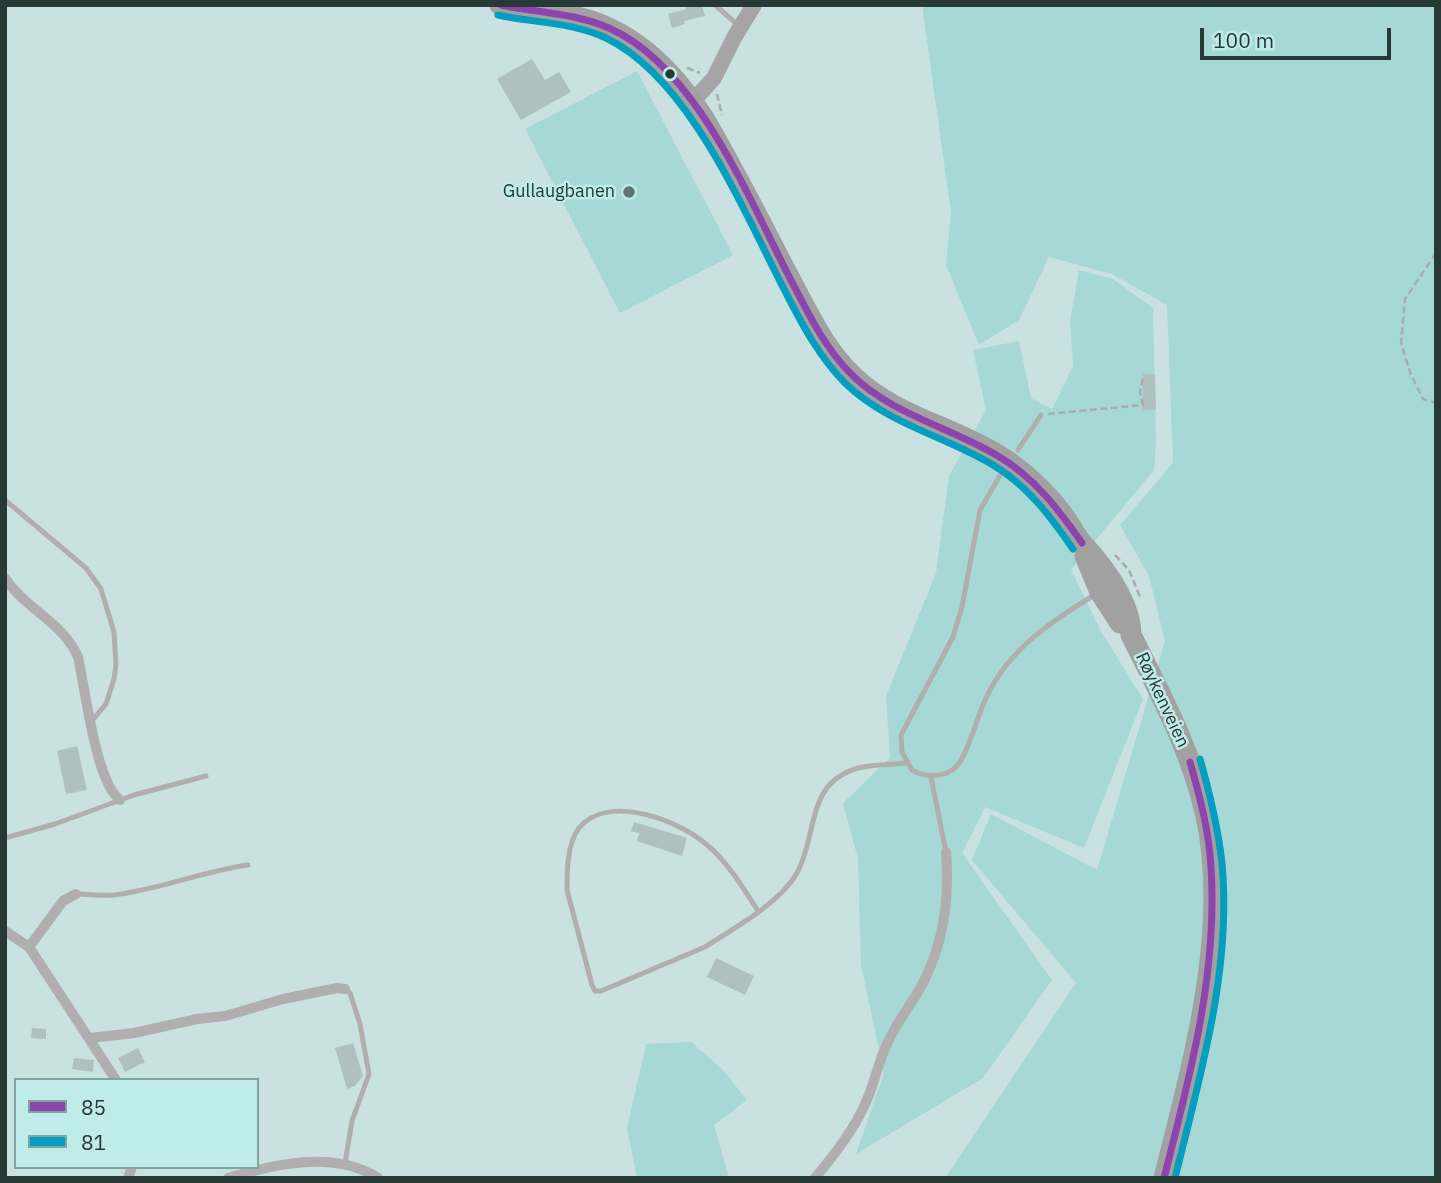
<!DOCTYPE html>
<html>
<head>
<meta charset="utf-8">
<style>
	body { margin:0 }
	#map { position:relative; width:1441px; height:1183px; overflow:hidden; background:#c9e1e0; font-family:"IBM Plex Sans",sans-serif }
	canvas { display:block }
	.frame { position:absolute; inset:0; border:7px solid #273937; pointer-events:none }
	.legend { position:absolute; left:14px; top:1078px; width:245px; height:91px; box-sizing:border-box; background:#bfebe8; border:2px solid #82a4a1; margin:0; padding:9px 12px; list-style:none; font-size:21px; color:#273937 }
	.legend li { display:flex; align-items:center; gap:14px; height:35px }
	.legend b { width:35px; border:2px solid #82a4a1 }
	.scale { position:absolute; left:1200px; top:28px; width:191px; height:32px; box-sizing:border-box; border:4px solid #273937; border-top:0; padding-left:9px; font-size:21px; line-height:24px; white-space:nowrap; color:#273937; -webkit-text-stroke:5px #bfebe8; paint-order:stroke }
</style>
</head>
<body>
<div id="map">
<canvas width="1441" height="1183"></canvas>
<div class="frame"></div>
<ul class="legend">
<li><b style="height:9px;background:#8e44ad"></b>85</li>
<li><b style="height:9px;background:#049ebf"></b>81</li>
</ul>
<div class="scale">100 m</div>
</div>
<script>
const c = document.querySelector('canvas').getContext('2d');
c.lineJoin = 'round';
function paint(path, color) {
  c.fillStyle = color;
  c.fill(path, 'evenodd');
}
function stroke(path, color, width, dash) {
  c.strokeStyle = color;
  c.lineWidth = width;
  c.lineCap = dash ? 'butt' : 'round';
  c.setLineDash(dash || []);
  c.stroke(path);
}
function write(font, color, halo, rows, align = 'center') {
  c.font = font + ' "IBM Plex Sans",sans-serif';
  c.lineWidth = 5;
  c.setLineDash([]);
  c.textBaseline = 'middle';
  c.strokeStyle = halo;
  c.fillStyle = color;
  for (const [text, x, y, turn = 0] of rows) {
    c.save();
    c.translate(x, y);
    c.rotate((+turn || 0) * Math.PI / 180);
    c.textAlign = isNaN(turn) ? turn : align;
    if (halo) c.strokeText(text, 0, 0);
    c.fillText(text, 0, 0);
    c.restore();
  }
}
const green = new Path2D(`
	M922,5h514v1173h-491l131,-195 -104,-123 19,-46 106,56 68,-229 -16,-65 -29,-51 53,-62 -6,-158 -55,-31 -63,-17 -30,63 -40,25 -33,-80 5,-52z
	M637,71l96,184 -113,58 -95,-184z
	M1079,270l34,9 40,29 3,134 -2,28 -83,100 31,63 41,66 -59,149 -99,-41 -23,46 90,127 -69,98 -127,76 28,-81 -23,-108 -3,-106 -15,-56 47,-45 -4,-62 50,-123 13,-97 37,-66 -13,-60 46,-9 12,57 21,11 21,-43 -3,-46z
	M691,1042l31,27 25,31 -33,25 14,49 -2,4h-89l-10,-50 19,-84z`);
const building = new Path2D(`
	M685,5h17l3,11 -21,5 1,3 -13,4 -4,-14 18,-5z
	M532,59l13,21 14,-8 12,20 -50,28 -24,-41z
	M1143,374h12l1,36h-13z
	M77,746l10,44 -21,4 -9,-43z
	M634,822l53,16 -5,18 -45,-15 2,-8 -8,-2z
	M716,958l38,18 -9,19 -38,-18z
	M32,1028l14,1v10l-15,-1z
	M353,1043l10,33 -8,10 -8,3 -12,-41z
	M138,1048l7,14 -20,10 -7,-14z
	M74,1058l20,2 -1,12 -21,-3z`);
const path = new Path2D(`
	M687,68l13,5
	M717,94l5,21
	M1436,253l-31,46 -4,44 10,32 12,24 13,4
	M1048,414l95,-9 -3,-13 3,-14
	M1115,555l14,15 11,27`);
const lane = new Path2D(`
	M715,5l23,20
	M1018,450l23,-35
	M1003,470l-23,40 -18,97 -9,30 -52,98 1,17 10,18c14,8 33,8 45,-4 11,-12 21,-53 30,-70 22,-47 66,-76 109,-102
	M5,500l81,68 15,21 13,43 2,33 -2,14 -8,25 -15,18
	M931,777l15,75
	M5,838l50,-14 79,-29 72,-19
	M76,894c13,0 26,2 38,1 45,-5 89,-24 134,-30
	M758,911c-14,-22 -31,-50 -52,-67 -28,-24 -98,-51 -127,-16 -12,15 -12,44 -12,62l25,95 3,6h6l104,-44c29,-19 74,-43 92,-74 21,-38 8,-90 61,-105 15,-4 32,-3 48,-5
	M345,1163l7,-42 17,-47 -9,-50 -10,-31 -4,-4`);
const street = new Path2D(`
	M5,578c20,31 58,44 73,79 7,31 18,126 42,143
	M5,931l24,16 87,133
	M29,947l34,-46 13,-7
	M90,1038l44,-5 63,-14 28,-3 58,-17 54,-11 8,1
	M128,1178l4,-11
	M228,1178c47,-14 106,-28 150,0
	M815,1178c19,-23 39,-48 51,-76 9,-19 12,-41 22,-60 8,-18 20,-34 30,-50 25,-43 32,-91 28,-140`);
const secondary = new Path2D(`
	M693,101l21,-23 21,-42 19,-31`);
const highway = new Path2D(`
	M500,5c22,5 46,6 69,10 62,12 103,54 136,105 30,51 56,103 83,155 19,35 36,74 66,102 41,39 97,49 144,78 26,16 48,37 66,61 7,9 11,19 18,27 21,23 49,59 49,92 29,58 61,117 75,181 25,115 -14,250 -42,362
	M1085,556l15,36 20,31`);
const bus1 = new Path2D(`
	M501,5c37,8 74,8 108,23 90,40 141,175 185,258 16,31 32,63 57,88 41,41 99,53 147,82 36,21 61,54 84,87
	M1164,1178c26,-102 54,-206 47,-311 -2,-36 -11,-70 -21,-105`);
const bus2 = new Path2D(`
	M498,15c36,8 74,7 108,23 85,41 139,177 181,257 16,31 33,63 58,88 42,41 100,53 148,82 34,20 58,52 80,84
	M1175,1178c25,-102 57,-209 47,-315 -4,-36 -12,-69 -22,-104`);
const markers = [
	[670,74,6,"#273937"],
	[629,192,7,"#607472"]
];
const poiNames = [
	["Gullaugbanen",615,192]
];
const streetNames = [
	["Røykenveien",1162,700,65]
];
paint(green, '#a6d9d6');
paint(building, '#aec1c0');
stroke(path, '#a8adac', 2.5, [7, 3.5]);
stroke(lane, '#b0aeae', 5);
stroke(street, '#b0aeae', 10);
stroke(secondary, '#a6a4a4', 16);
stroke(highway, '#a1a1a1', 21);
stroke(bus1, '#8e44ad', 7);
stroke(bus2, '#049ebf', 7);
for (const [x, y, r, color] of markers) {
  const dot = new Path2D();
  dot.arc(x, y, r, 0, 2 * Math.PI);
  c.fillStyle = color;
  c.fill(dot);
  stroke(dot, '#bfebe8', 2.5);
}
write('18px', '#273937', '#bfebe8', poiNames, 'right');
write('18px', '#273937', '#bfebe8', streetNames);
</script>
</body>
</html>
